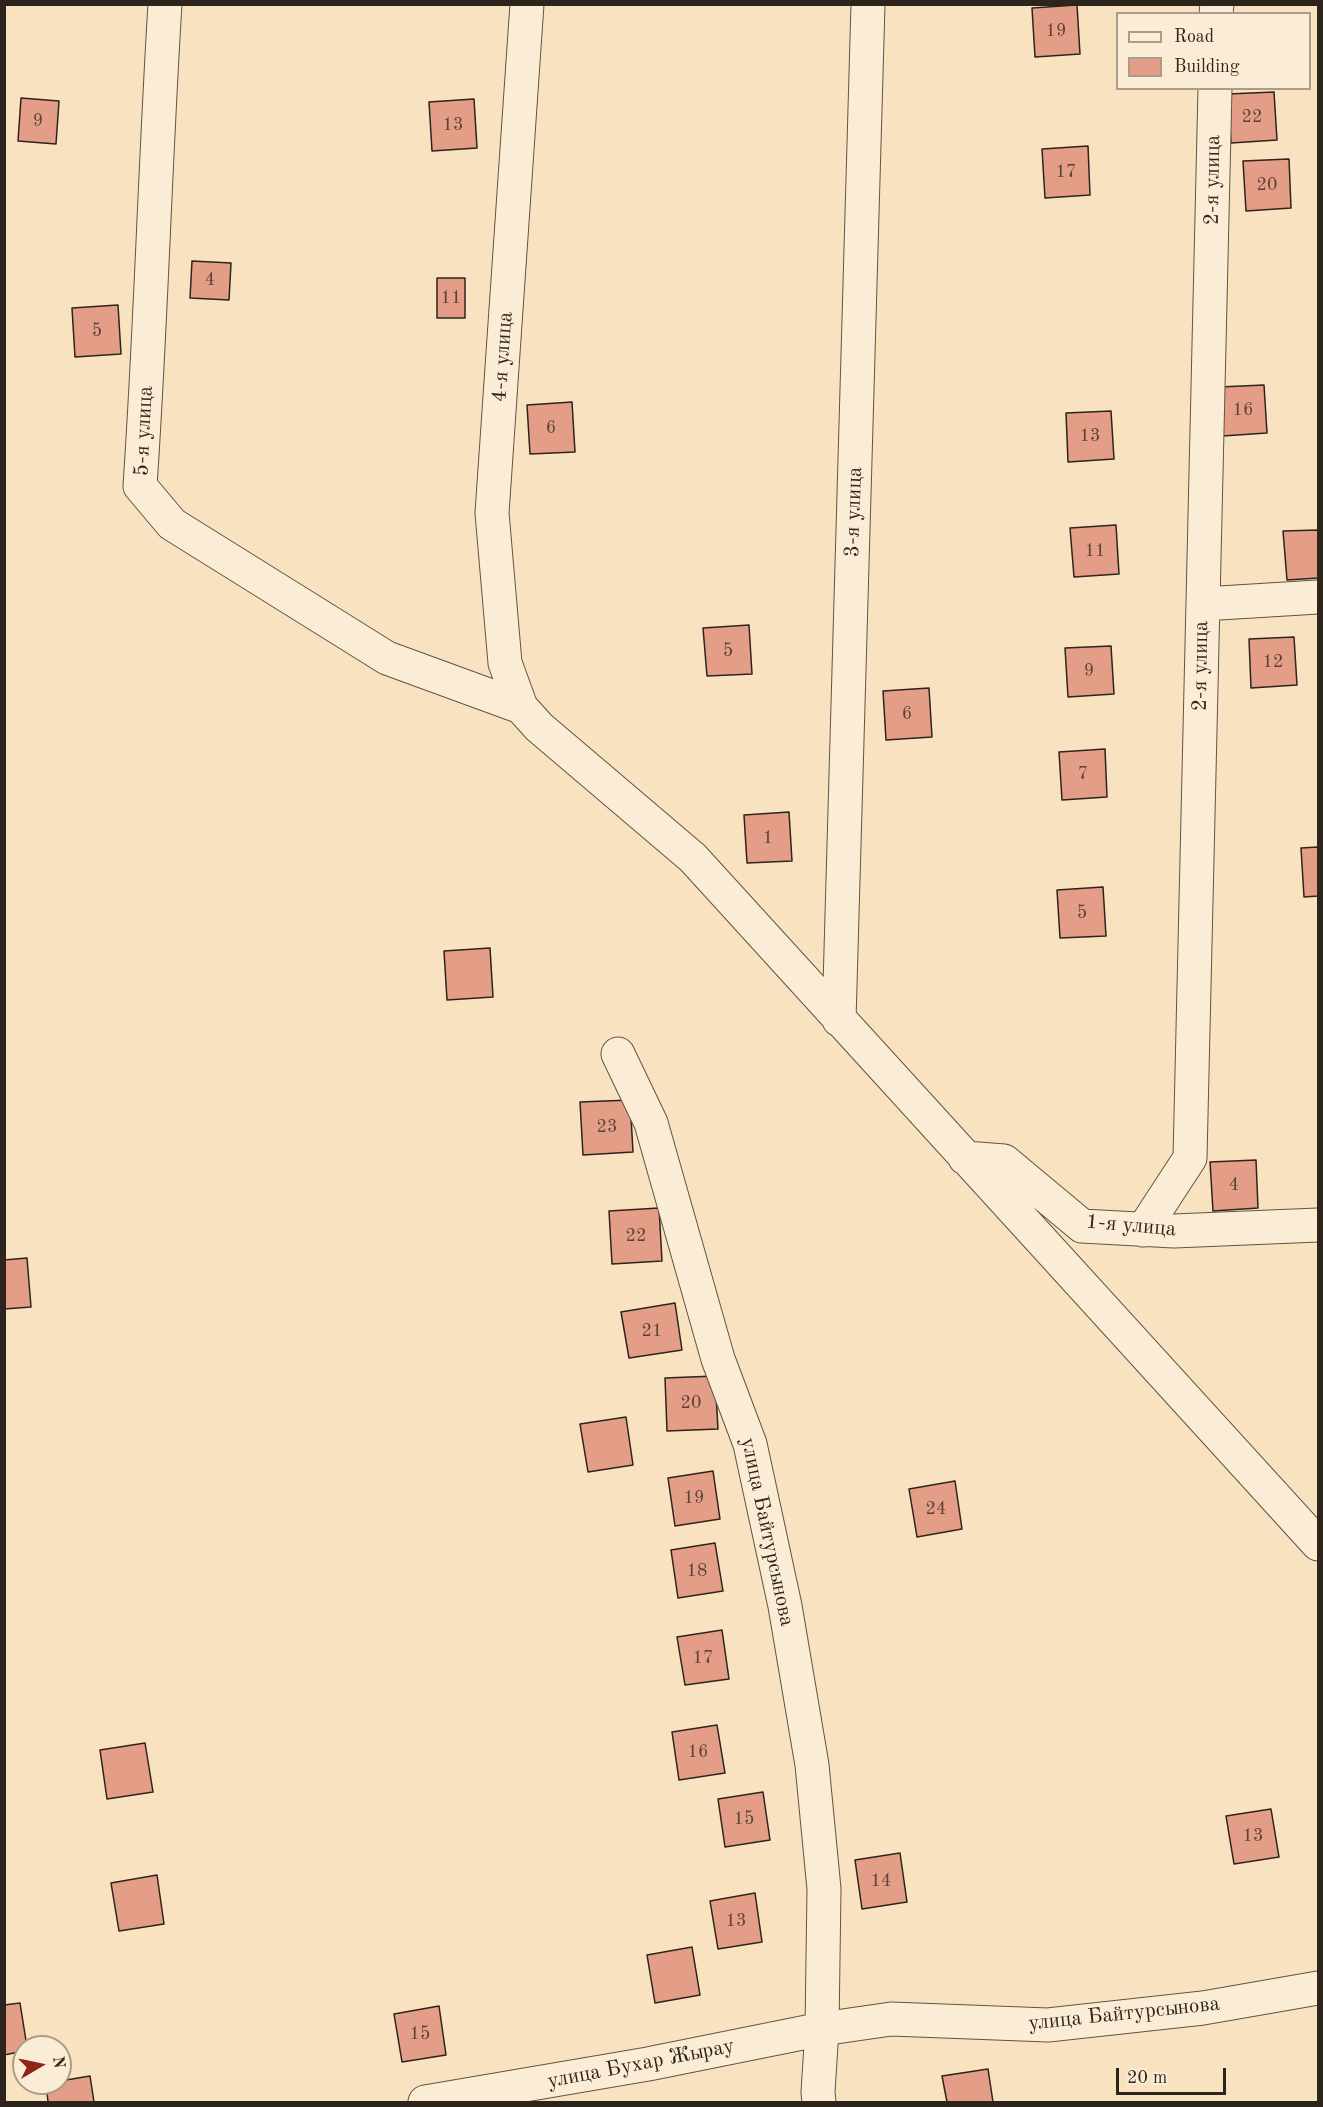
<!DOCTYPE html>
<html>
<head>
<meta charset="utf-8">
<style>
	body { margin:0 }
	#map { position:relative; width:1323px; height:2107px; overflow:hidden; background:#f9e2c0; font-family:"Old Standard TT",serif }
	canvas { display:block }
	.frame { position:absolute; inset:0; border:6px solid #2d241b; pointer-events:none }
	.legend { position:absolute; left:1116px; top:12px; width:195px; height:78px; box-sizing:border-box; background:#fbecd6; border:2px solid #a99c8b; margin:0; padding:8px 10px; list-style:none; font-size:18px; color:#2d241b }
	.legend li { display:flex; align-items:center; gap:12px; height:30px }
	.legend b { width:30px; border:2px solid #a99c8b }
	.north { position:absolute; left:12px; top:2035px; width:60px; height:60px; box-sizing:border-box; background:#fbecd6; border:2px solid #a99c8b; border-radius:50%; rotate:81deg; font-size:16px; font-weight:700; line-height:24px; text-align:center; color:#2d241b }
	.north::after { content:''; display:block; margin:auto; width:21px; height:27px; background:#8f2418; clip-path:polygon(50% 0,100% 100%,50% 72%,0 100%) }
	.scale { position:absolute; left:1116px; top:2068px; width:110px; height:27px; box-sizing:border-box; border:3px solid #2d241b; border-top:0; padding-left:8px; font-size:18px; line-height:21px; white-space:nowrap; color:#2d241b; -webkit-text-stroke:4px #fbecd6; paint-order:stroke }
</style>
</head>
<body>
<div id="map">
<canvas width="1323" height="2107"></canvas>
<div class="frame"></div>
<ul class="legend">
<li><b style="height:8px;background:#fbecd6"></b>Road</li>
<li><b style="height:16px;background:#e49e88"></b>Building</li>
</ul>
<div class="north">N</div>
<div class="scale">20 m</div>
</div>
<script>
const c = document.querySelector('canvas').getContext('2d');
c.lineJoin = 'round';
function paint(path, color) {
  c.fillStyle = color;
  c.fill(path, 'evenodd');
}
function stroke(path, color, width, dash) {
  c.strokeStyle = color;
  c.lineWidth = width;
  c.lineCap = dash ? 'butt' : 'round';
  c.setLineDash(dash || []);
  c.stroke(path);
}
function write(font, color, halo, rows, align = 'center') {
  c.font = font + ' "Old Standard TT",serif';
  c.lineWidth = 5;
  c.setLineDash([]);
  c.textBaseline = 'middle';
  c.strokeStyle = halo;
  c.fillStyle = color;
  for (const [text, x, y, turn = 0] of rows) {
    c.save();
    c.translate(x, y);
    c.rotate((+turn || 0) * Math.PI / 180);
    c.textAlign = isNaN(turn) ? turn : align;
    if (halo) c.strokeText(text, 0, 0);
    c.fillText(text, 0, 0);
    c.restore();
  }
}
const building = new Path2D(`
	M1077,5l3,49 -45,3 -3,-49z
	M1274,92l3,48 -46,3 -3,-49z
	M21,98l38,3 -3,43 -38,-3z
	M474,99l3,49 -45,3 -3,-49z
	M1088,146l2,49 -45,3 -3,-49z
	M1289,159l2,49 -45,3 -3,-50z
	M192,261l39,2 -2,37 -39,-2z
	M437,278h28v40h-28z
	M118,305l3,49 -46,3 -3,-49z
	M1264,385l3,48 -45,3 -3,-49z
	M572,402l3,50 -45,2 -3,-49z
	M1111,411l3,48 -46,3 -2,-49z
	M1116,525l3,49 -45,3 -4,-49z
	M1318,530v48l-31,2 -4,-49z
	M749,625l3,49 -45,2 -4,-48z
	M1294,637l3,48 -46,3 -2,-49z
	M1111,646l3,48 -46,3 -3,-49z
	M929,688l3,49 -46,3 -3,-49z
	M1105,749l2,48 -45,3 -3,-48z
	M789,812l3,49 -45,2 -3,-48z
	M1318,847v49l-14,1 -3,-49z
	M1103,887l3,49 -46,2 -3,-48z
	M490,948l3,49 -46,3 -3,-49z
	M630,1100l3,52 -50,3 -3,-53z
	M1256,1160l2,48 -45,3 -3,-49z
	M659,1208l3,53 -50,3 -3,-53z
	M27,1258l4,49 -27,2v-49z
	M675,1303l7,47 -53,8 -8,-46z
	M715,1376l3,53 -51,2 -2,-53z
	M626,1417l7,48 -45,7 -8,-48z
	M713,1471l7,48 -45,7 -7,-48z
	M955,1481l7,48 -45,8 -8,-48z
	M715,1543l8,48 -45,7 -7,-48z
	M722,1630l7,49 -44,6 -8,-48z
	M717,1725l8,48 -46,7 -7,-48z
	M145,1743l8,49 -46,7 -7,-49z
	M763,1792l7,48 -45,7 -7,-48z
	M1271,1809l8,48 -45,7 -8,-48z
	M900,1853l7,49 -45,7 -7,-49z
	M157,1875l7,49 -45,7 -8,-48z
	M755,1893l7,49 -44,7 -8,-48z
	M692,1947l8,48 -45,8 -8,-48z
	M20,2003l7,44h-3v4l-20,4v-50z
	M439,2006l7,49 -44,7 -8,-48z
	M988,2069l5,33h-46l-5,-26z
	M90,2076l4,26h-46l-2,-19h14v-2z`);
const minor = new Path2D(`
	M165,4c-10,161 -14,321 -25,482l32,38 215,134 134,49
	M527,4l-35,509 13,150 16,44 18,20 154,131 625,686
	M1216,14l1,-10
	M1203,604l115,-7
	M839,1020l29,-1016
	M965,1158l39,3 78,65 92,5 144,-6
	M1143,1230l47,-72 25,-1070
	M425,2102l223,-38 174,-35 2,-140 -12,-124 -27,-159 -35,-162 -32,-85 -67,-236 -33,-69
	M819,2102l-1,-10 4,-63 69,-10 157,6 155,-17 115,-20`);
const numberNames = [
	["19",1056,31],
	["22",1252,117],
	["9",38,121],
	["13",453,125],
	["17",1066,172],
	["20",1267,185],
	["4",210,280],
	["11",451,298],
	["5",97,331],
	["16",1243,410],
	["6",551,428],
	["13",1090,436],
	["11",1095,551],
	["5",728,651],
	["12",1273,662],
	["9",1089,671],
	["6",907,714],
	["7",1083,774],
	["1",768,838],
	["5",1082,913],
	["23",607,1127],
	["4",1234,1185],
	["22",636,1236],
	["21",652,1331],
	["20",691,1403],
	["19",694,1498],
	["24",936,1509],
	["18",697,1571],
	["17",703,1658],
	["16",698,1752],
	["15",744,1819],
	["13",1253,1836],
	["14",881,1881],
	["13",736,1921],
	["15",420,2034]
];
const streetNames = [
	["2-я улица",1213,180,-89],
	["4-я улица",503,357,-86],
	["5-я улица",144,431,-87],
	["3-я улица",854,512,-88],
	["2-я улица",1201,666,-89],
	["1-я улица",1131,1226,5],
	["улица Байтурсынова",767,1532,78],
	["улица Байтурсынова",1124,2014,-6],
	["улица Бухар Жырау",641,2064,-11]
];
paint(building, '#e49e88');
stroke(building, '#2d241b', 1.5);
stroke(minor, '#605444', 35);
stroke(minor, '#fbecd6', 33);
write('18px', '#5b4236', null, numberNames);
write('21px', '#2d241b', '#fbecd6', streetNames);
</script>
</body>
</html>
